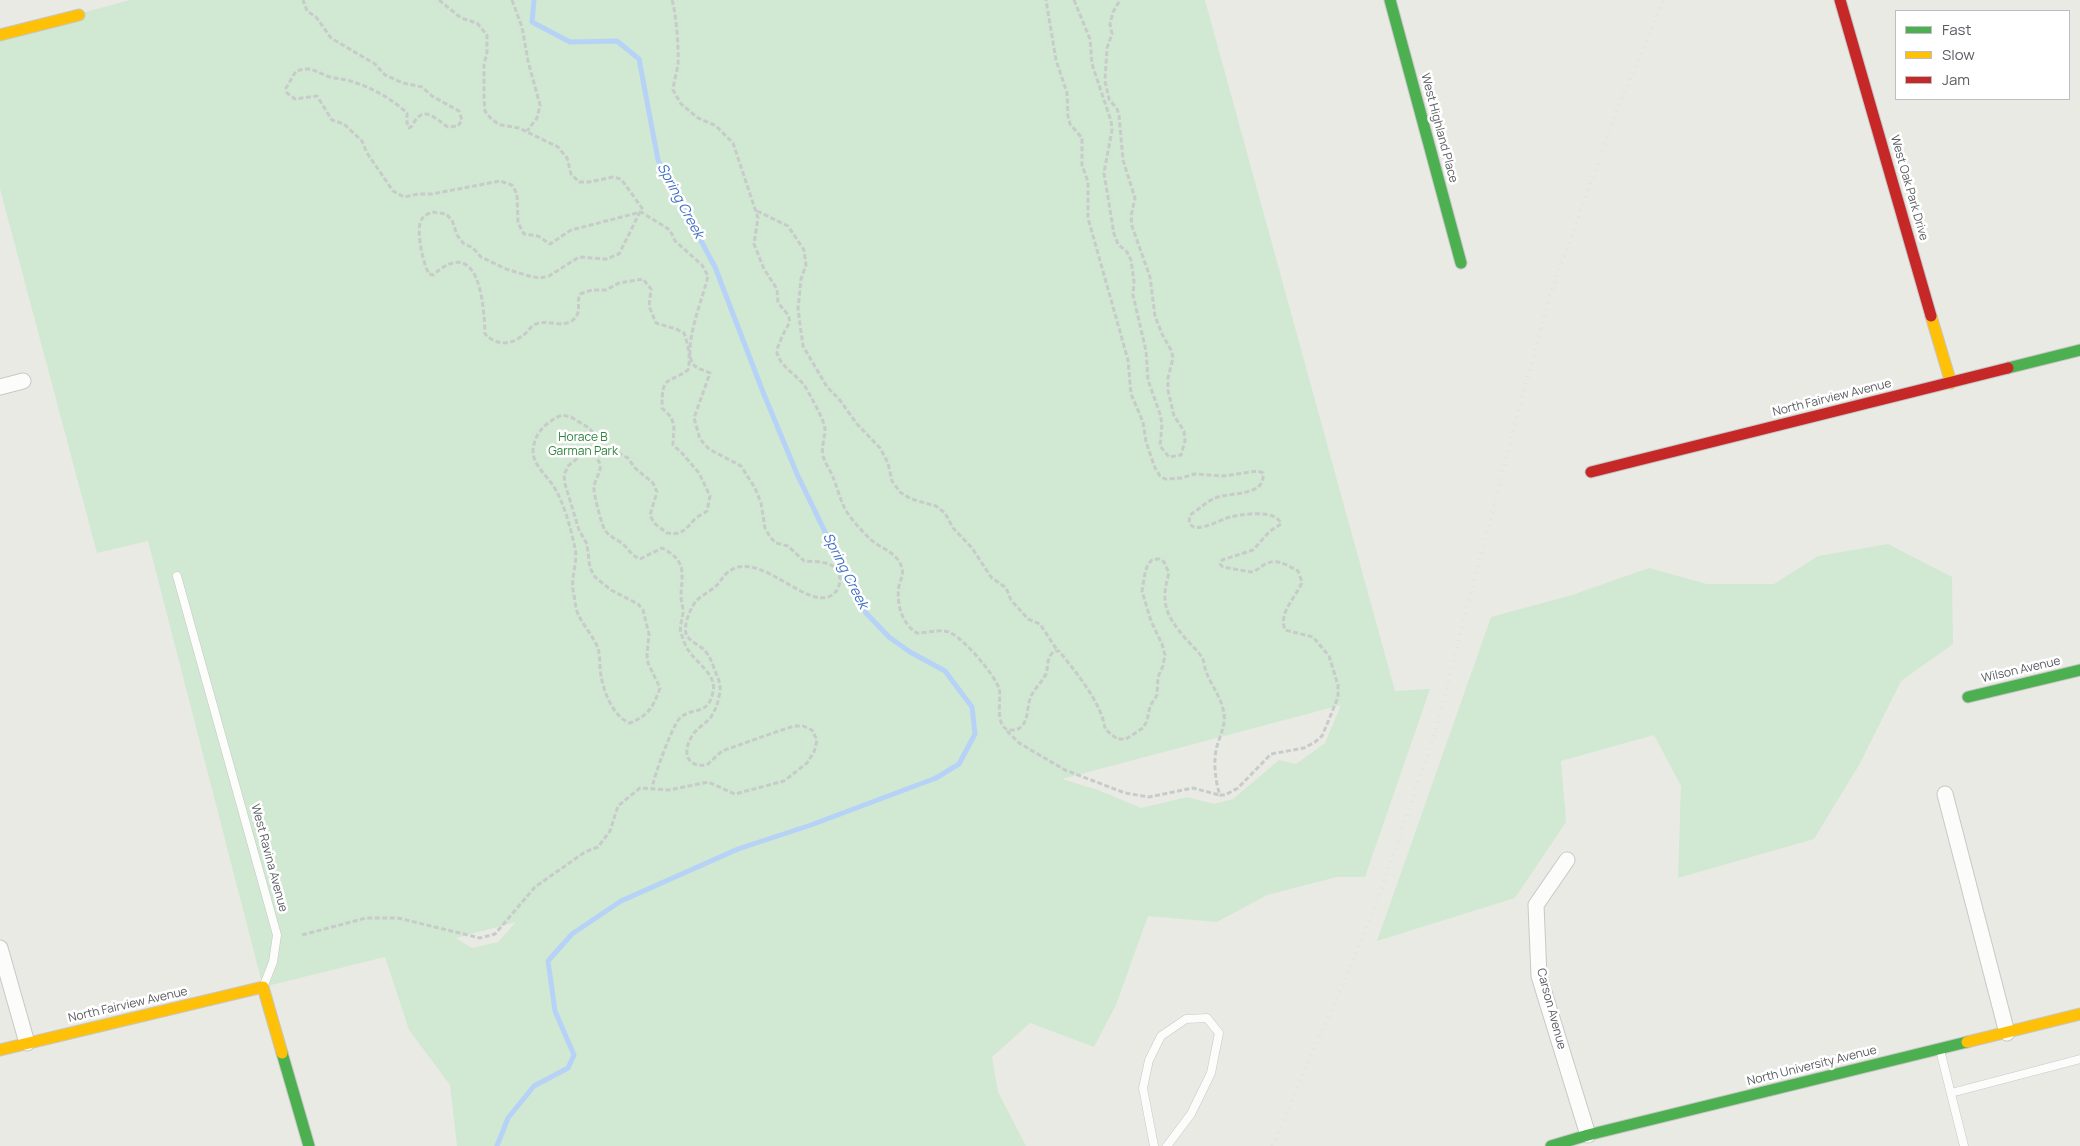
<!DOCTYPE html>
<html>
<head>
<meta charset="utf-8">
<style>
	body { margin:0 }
	#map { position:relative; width:2080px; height:1146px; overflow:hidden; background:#eaeae5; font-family:Manrope,sans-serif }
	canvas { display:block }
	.legend { position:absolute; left:1895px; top:10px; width:175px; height:90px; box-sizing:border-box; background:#fff; border:1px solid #bdbec1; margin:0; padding:6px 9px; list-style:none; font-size:15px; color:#5a5d63 }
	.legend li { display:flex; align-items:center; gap:10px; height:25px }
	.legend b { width:25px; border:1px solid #bdbec1 }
</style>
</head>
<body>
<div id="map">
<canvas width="2080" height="1146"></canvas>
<ul class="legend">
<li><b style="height:6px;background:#4caf50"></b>Fast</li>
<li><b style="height:6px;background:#ffc107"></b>Slow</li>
<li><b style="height:6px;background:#c62828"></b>Jam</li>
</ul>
</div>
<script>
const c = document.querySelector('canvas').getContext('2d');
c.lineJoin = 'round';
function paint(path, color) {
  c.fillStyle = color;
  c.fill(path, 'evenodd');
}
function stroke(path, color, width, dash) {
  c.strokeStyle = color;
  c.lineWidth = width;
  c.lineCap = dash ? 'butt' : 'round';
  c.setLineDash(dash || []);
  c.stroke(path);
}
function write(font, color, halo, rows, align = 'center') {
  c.font = font + ' Manrope,sans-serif';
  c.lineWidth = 5;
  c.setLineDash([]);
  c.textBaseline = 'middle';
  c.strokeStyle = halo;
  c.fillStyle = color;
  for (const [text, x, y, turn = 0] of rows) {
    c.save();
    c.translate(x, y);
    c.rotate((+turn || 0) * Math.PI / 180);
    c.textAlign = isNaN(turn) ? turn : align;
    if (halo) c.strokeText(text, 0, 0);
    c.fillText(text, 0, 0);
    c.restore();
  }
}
const green = new Path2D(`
	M130,0h1075l190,691 35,-2 -65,188h-28l-70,18 -50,27 -69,-6 -32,89 -22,42 -64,-24 -38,34 6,35 28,54h-569l-7,-61 -41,-55 -24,-73 -122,30 -115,-446 -51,12 -97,-364v-154zM1341,705l-16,38 -29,21 -17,-4 -46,39 -19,5 -27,-7 -46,11 -43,-18 -36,-11zM516,922l-18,20 -26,6 -16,-10z
	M1888,544l64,33 1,67 -52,37 -42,84 -45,74 -136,39 3,-92 -27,-51 -93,26 5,61 -51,76 -138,43 114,-324 81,-22 77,-27 58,16h67l44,-28z`);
const stream = new Path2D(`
	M497,1146l11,-28 26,-32 34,-18 6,-13 -19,-44 -7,-50 24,-27 49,-33 117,-52 73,-24 125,-47 23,-14 16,-30 -3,-27 -27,-36 -35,-19 -21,-15 -23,-24 -38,-75 -31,-64 -34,-82 -48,-125 -57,-107 -19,-101 -22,-18 -47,1 -38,-20 2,-22`);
const path = new Path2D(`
	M439,0l22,18 16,5 10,12v17l-3,13v32l1,14 7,9 9,5 18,3 39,19 9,11 4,16 8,8h10l24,-5 8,2 21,29 -23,46 -13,5 -27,-2 -30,19 -10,2 -10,-2 -23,-7 -25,-12 -8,-9 -10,-5 -6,-8 -5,-15 -6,-6 -14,-2c-4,2 -8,3 -10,7 -7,9 1,45 7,55l4,1c46,-41 51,28 52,59 14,14 29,10 42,-2 3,-3 5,-7 9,-8 11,-5 28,5 38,-5 8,-7 2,-17 6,-25l12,-4h14l13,-7 24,-4 8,10 -2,17 7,17 20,6 8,4c4,12 7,24 4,37 -22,15 -26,5 -26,38l9,9 3,8 -1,20 9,8 17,20 11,23 -3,15c-4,3 -11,6 -13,9 -10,11 -12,15 -27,13l-13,-10 -4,-8 7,-23 -4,-9 -18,-15 -7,-10 -22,-11 -17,-19 -18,-11 -9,-2c-16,7 -28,18 -29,36 0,13 12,23 19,33 11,15 19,45 23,64 3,14 -4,28 -2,42 2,8 2,19 6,26 5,10 13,19 18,30 4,9 2,20 4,30 3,16 12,41 29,47 19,-8 23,-16 30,-35l-12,-25 -1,-8 2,-21 -6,-24 -5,-6 -27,-14 -16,-13 -5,-9 -3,-24 -8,-14 -14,-46 -1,-9 4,-9 16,-13 6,-1c21,16 3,23 4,38 0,5 8,37 11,40 4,7 12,9 18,14 6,6 9,12 17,15l22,-11c25,13 20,24 19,48 0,5 2,10 2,15 0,7 -4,15 -2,22 2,6 4,13 8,18 7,12 28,23 24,41 -5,25 -21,14 -33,26 -8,8 -26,58 -28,70
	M512,0l10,27 6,34 12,44 -3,13 -10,13
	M672,0c4,12 7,49 6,63 -1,9 -4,18 -5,27l8,14 17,14 18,8 17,17 25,75 -4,26 10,25 13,20 1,14c20,21 9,18 2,39 -2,4 -3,7 -3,11 4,15 21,22 29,35 5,9 18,31 19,41 0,9 -4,18 -2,27 2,7 7,14 10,21 4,10 7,22 12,32 6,10 16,21 24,29 11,11 28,13 33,30 2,7 -2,12 -3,18 -3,18 3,38 18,47 12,0 24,-5 34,0 14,7 42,40 48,55 3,9 -6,43 13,42 18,0 14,-23 19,-34 4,-8 11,-14 15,-22 2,-6 1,-13 4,-18 3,-5 5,-5 9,-5 16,20 43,52 46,78l12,10h9l17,-11 4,-7 3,-15 7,-11 1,-18 5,-11 2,-11 -3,-11 -11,-23 -9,-30 3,-18 3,-9 4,-4 7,-1 5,3 5,11c-9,30 -3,43 17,66 5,6 11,11 15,17 4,5 3,13 6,18 5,12 13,22 16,35 4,13 -2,24 -6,37 -4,14 -2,35 3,49h5l13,-7 33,-34 33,-6 11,-6 7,-6 8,-19 8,-20v-12l-9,-29 -16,-19 -28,-7c-7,-18 11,-32 17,-48l-4,-11c-13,-7 -23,-14 -36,-5 -4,3 -6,5 -11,6l-28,-5 -3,-3 2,-4 31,-10 17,-19 11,-7c-4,-15 -39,-10 -51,-7 -9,2 -46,24 -40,-2 8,-5 15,-12 23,-16 15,-8 53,-1 50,-26l-5,-2 -35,5 -29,-2 -12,4 -17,1 -5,-3 -5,-8 -9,-26 -3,-20 -12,-28 -3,-34 -40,-142v-36l-6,-17v-27l-12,-14 -2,-8 -1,-23 -11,-33 -10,-60
	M1074,0l16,39 2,25 19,57 1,9 -8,43 10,61 4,10 9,8 4,8 3,21 -1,14 13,56 2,29 12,34 2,10 -2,22 9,11 12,-2 4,-14 -1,-10 -10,-15 -6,-26v-12l5,-20 -2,-8 -9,-16 -7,-18 -5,-39 -18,-51 -1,-10 4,-18 -12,-38 -4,-45 -2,-6 -8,-10 -4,-18 2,-33 5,-14 -2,-10 3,-12 7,-12
	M757,211l31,15 16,24 2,15 -5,14 -3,30 5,37 24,41 12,12 18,25 23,24 8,15 4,18 8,11 11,7 25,7 9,7 8,15 19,20 19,29 15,11 5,12 17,19 12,5 17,26
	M1007,731l12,12 46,27 60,23 24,4 44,-9 26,7
	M302,935l64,-17h32l82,20 15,-4 40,-47 50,-35 13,-5 12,-16 8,-25 22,-18 29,2 39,-8 27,12 49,-13 23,-18 7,-11 3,-12 -5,-10 -9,-4h-9l-21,7 -51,18 -15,14c-24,3 -24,-17 -13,-32 5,-6 12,-10 17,-16 4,-7 7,-13 8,-21 3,-9 0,-16 -4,-25 -3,-9 -6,-17 -13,-23 -5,-4 -12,-7 -15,-12 -5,-9 3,-27 9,-35 6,-6 15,-10 21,-16 4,-4 6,-9 10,-12 33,-29 87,49 110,17 2,-3 3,-7 3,-11 -1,-19 -23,-17 -36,-18l-16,-15 -12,-3 -6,-6 -5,-9 -4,-25 -6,-15 -14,-22 -32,-17 -9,-10 -6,-21 16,-45c-6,-3 -13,-4 -17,-9 -11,-16 11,-69 15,-88l-6,-11 -27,-24 -5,-11 -29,-18 -70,18 -21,14 -12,-8 -14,-2 -6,-11 -1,-29 -5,-9 -12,-4 -68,13h-14l-14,3 -11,-6 -26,-38 -5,-12 -18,-17 -12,-4 -15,-24 -22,3 -8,-6 -1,-5 10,-17c17,-5 19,1 34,6 8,2 16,2 23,5 20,6 39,17 54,31v10l2,5 3,-2c11,-22 21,-9 36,1l10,-1 4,-6 -3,-9 -27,-15 -10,-9 -19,-4 -18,-8 -10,-11 -44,-26 -15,-21 -9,-6 -4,-11`);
const lane = new Path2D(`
	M177,576l100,359 -4,27 -9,23
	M1940,1050l24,96
	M1951,1093l129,-34
	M1154,1146l-11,-58 6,-28 12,-24 25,-17 21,-1 12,15 -8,40 -20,41 -24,32`);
const street = new Path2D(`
	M0,387l23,-6
	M1945,794l62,239
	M1567,860l-31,45 3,71 49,159
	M0,948l27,95`);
const fast = new Path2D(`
	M1390,0l71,263
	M2008,368l72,-18
	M1968,697l112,-27
	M282,1053l27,93
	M1551,1146l37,-11 379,-93`);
const slow = new Path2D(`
	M0,35l79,-20
	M1931,316l20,67
	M1967,1042l113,-28
	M0,1050l263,-63 19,66`);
const jam = new Path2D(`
	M1840,0l91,316
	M1591,472l417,-104`);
const rail = new Path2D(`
	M1272,1146l80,-183 35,-89 48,-142 79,-305 36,-131 67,-187 47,-109`);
const streetNames = [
	["West Highland Place",1439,128,75],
	["West Oak Park Drive",1909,188,74],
	["North Fairview Avenue",1832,398,-14],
	["Wilson Avenue",2021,670,-13],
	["West Ravina Avenue",269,858,75],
	["North Fairview Avenue",128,1005,-13],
	["Carson Avenue",1551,1009,75],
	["North University Avenue",1812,1066,-14]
];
const parkNames = [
	["Horace B",583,438],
	["Garman Park",583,452]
];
const waterNames = [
	["Spring Creek",680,201,62],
	["Spring Creek",845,571,63]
];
paint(green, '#d1e8d2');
stroke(stream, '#b6d3f7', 5);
stroke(lane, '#c7c8c7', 9);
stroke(street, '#c7c8c7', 17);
stroke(fast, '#c6c6c6', 13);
stroke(slow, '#c6c6c6', 13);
stroke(jam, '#c6c6c6', 13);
stroke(path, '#c7ccca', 3, [5, 2.5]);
stroke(lane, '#fcfcfb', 8);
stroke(street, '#fcfcfb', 15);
stroke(fast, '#4caf50', 11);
stroke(slow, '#ffc107', 11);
stroke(jam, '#c62828', 11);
stroke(rail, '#e2e2e2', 4, [1, 6]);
write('12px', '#5a5d63', '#fff', streetNames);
write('12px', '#328240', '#fff', parkNames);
write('italic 14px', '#4170c4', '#fff', waterNames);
</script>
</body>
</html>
